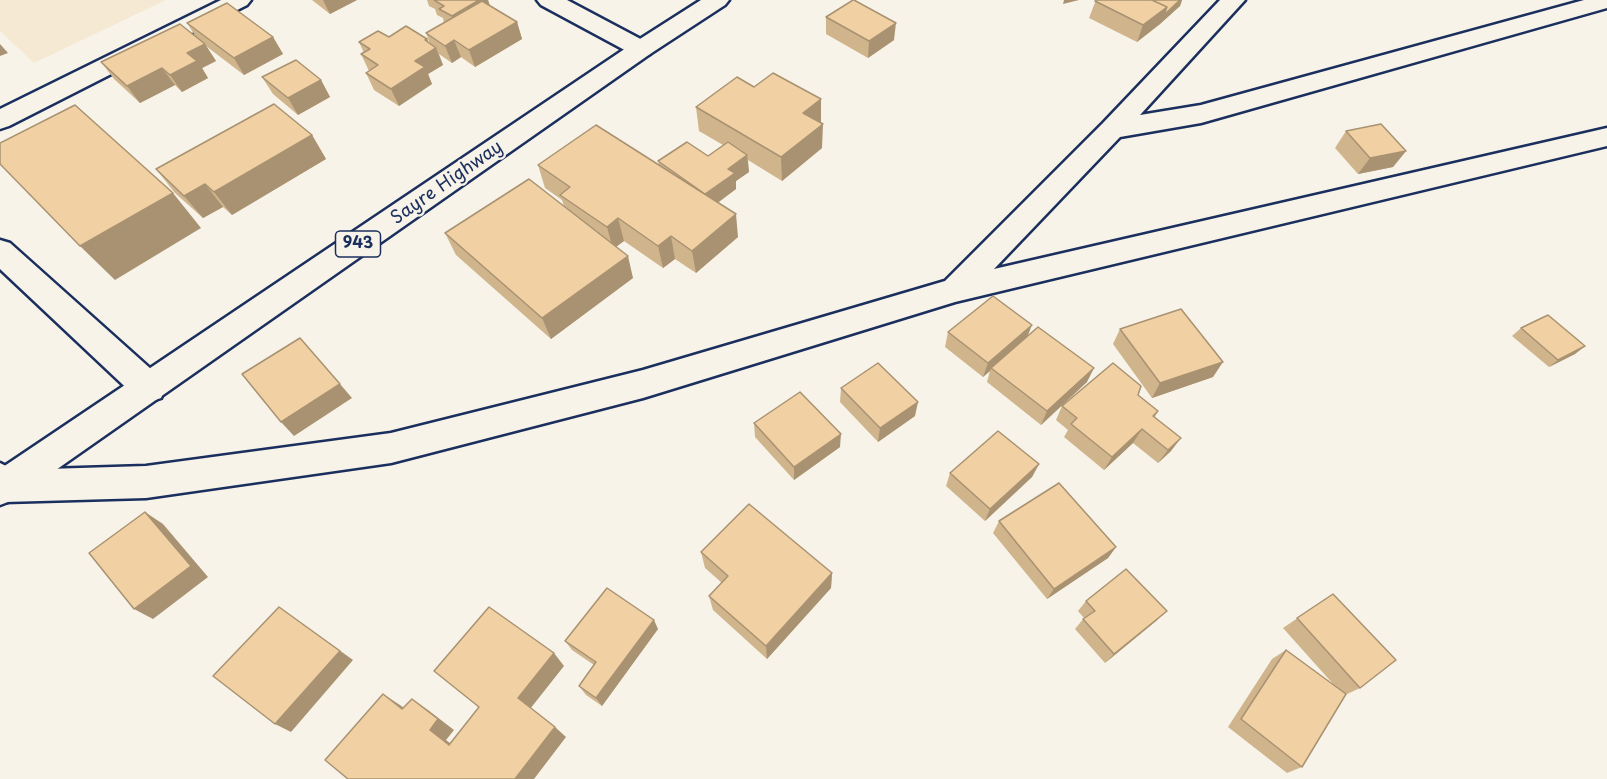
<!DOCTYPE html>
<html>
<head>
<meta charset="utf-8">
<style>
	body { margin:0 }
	canvas { display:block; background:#f7f3e8 }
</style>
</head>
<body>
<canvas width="1607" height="779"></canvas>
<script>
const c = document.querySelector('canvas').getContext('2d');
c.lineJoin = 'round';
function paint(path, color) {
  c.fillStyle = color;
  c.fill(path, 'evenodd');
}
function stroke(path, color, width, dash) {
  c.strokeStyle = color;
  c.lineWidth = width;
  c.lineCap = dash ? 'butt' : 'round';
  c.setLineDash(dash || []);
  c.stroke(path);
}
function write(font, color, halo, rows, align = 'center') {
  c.font = font + ' "Playpen Sans",sans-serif';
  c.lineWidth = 4.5;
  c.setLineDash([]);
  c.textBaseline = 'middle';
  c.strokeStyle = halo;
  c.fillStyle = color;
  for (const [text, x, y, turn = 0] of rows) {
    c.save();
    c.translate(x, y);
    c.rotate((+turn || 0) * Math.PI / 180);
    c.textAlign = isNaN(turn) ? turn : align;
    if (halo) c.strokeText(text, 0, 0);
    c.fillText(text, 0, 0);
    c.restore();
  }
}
const built = new Path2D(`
	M0,0h166l-132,63 -34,-32z`);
const minor = new Path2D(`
	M221,0h30l-4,5 -238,121 -9,3v-20z
	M537,0h30l83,44 3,5 -3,5 -9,3 -9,-3 -91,-49z
	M1220,0h25l-105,115 61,-10 383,-105h23v8l-406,115 -81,14 -126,132 613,-141v18l-652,156 -312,96 -252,65 -245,35 -141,4 -5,-2v-37l14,7 132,-4 245,-33 252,-63 302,-89 158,-158z
	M0,240l10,3 151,135 4,10 -4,10 -12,4 -12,-4 -137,-129z`);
const highway = new Path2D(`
	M701,0h28l-4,5 -75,49 -637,446 -13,5v-36l632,-425z`);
const wall = new Path2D(`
	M312,0h45l-27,14z
	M427,0h61l2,6 27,16 5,17 -47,28 -14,-10 -9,6 -13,-9 4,11 -15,9 4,10 -33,22 -25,-16 -8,-17 3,-2 -8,-17 3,-1 -5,-11 30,-5 38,2 3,5 -4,-11 18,-10 -1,-5 -6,-3 -2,-6 -6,-3z
	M1096,0h86l-2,6 -20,18 -23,18 -48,-24z
	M826,17l68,23 -26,18 -42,-24z
	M187,23l86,14 10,17 -39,21 -38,-29 10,15 -14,7 6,10 -26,14 -7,-7 -35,18 -26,-24 -13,-17 95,-25z
	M262,77l59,3 9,17 -32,18 -25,-21z
	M696,107l125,16 1,25 -40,33 -34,-21 1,12 -13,9v8l-18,13 20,35 -42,36 -21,-14 -12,9 -39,-27 -8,6 17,31 -82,61 -95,-84 -11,-22 119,-27 -2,-6 -17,-12 -7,-23h121l-1,-4 50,-5 15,-11 -24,-14z
	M1346,131l60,20 -13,16 -35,7 -23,-26z
	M312,135l14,24 -94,56 -9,-8 -20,11 -28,-25 -19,-24z
	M1521,328l64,18 -10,8 -26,13 -37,-31z
	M1120,329l93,48 -61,21 -39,-54z
	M948,332l79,4 60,46 -46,43 -54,-43 3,-11 -7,6 -38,-30z
	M841,388l74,28 -37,26 -38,-40z
	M1138,395l20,16 -3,6 16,34 -13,12 -25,-20 -29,27 -40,-33 4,-7 -12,-10 6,-14z
	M754,423l86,24 -46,33 -39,-43z
	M1039,464l-7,13 -47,44 -39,-35 4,-13z
	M999,521l117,26 -8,11 -61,41 -54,-66z
	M701,552l131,21 -1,15 -64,71 -54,-49 -4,-14 13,-13 -17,-15z
	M1333,594l27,94 -15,7 -43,72 -15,6 -59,-46 44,-68 14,-9 48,35 -51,-57z
	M1086,601l70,20 -51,42 -30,-34 9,-11 -6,-7z
	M658,629l-56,77 -16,-11 -7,-9 15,-21 -22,-15 -7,-9z`);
const shadedWall = new Path2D(`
	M323,0h34l-27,14z
	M479,0h9l4,12 -34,21 -6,-17z
	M1064,0h15l-16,4z
	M1180,0h2l-2,6 -20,18 -23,18 6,-17 24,-18z
	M517,22l5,17 -47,28 -6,-17z
	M896,23l-2,17 -26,18 1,-17z
	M273,37l10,17 -39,21 -10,-17z
	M427,39l5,11 4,-2 7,17 -15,9 4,10 -33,22 -8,-17 34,-49z
	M454,40l7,17 -9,6 -7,-17z
	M0,44l8,9 -8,3z
	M205,44l11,17 -14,7 6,10 -26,14 -12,-17 17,-22z
	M162,68l13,17 -35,18 -13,-17z
	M321,80l9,17 -32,18 -10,-17z
	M821,99v24l-18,-10z
	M823,124l-1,24 -40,33 -1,-24z
	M312,135l14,24 -94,56 -18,-23z
	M1406,151l-13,16 -35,7 12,-16z
	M747,155l2,17 -13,9v8l-29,22 -2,-17 23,-25z
	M205,184l18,23 -20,11 -19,-22z
	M173,193l28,35 -86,52 -35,-34z
	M736,214l2,23 -42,36 -4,-22z
	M618,218l6,23 -11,8 -6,-22z
	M671,236l4,23 -12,9 -5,-22z
	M628,256l5,22 -82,61 -9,-21z
	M1032,325l-6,15 -35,28 -1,3 -7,6 5,-14z
	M1585,346l-10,8 -26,13 9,-7z
	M1223,362l-10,15 -61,21 8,-15z
	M1094,368l-7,14 -46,43 6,-14z
	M340,384l12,14 -58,38 -13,-14z
	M918,402l-3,14 -37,26 2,-14z
	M1142,429l-9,14 -29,27 8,-13z
	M841,434l-1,13 -46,33v-13z
	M1181,438l-10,13 -13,12 10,-13z
	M1039,464l-7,13 -47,44 5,-12z
	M145,512l18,12 45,53 -55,42 -19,-10z
	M1116,547l-8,11 -61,41 7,-10z
	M832,573l-1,15 -64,71 -1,-13z
	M279,607l74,53 -62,72 -16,-8z
	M1167,611l-11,10 -51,42 9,-9z
	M654,620l4,9 -56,77 -6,-8z
	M554,653l10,13 -34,43 -12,-11z
	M383,694l17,11 19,15 -17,-11z
	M412,699l16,11 26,20 -8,10 18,14 -15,-9 -19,-15z
	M555,727l11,10 -32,42h-19z`);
const building = new Path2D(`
	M434,0h45l-27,16 -13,-7 5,-3z
	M853,0h1l42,23 -27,18 -43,-24z
	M1096,0h56l15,7 -24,18 -48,-24z
	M1152,0h28l-16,15 3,-8z
	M482,1l35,21 -48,28 -15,-10 -9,6 -19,-13z
	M227,3l46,34 -39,21 -47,-35z
	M180,24l25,20 -18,9 10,8 -27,14 -8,-7 -35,18 -26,-24z
	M406,26l21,13 -2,1 11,8 -21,13 10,6 -34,22 -25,-16 12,-8 -17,-11 9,-5 -11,-7 19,-11 11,6z
	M296,60l25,20 -33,18 -26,-21z
	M773,73l48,26 -18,14 20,11 -42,33 -85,-50 41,-30 17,10z
	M274,104l38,31 -98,57 -9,-8 -21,12 -28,-27z
	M75,105l98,88 -93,53 -80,-82v-21z
	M1381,124l25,27 -36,7 -24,-27z
	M596,125l140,89 -44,37 -21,-15 -13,10 -40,-28 -11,9 -47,-32 10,-8 -32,-22z
	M687,142l21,14 20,-14 19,13 -19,14 7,4 -30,21 -47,-33z
	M529,179l99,77 -86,62 -97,-85z
	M993,296l39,29 -44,38 -40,-31z
	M1181,309l42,53 -63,21 -40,-54z
	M1548,315l37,31 -27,14 -37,-32z
	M1038,327l56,41 -47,43 -56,-43z
	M300,338l40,46 -59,38 -39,-48z
	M878,363l40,39 -38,26 -39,-40z
	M1113,363l28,23 -3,9 20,16 -5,5 28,22 -13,12 -26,-21 -30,28 -41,-33 6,-6 -15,-12z
	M800,392l41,42 -47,33 -40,-44z
	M998,431l41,33 -49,45 -40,-36z
	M1059,483l57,64 -62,42 -55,-68z
	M749,504l83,69 -66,73 -57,-50 19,-20 -27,-24z
	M145,512l46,54 -57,43 -45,-56z
	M1126,569l41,42 -53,43 -31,-35 12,-8 -9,-10z
	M607,588l47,32 -58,78 -17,-12 17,-24 -31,-21z
	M1333,594l63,66 -36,28 -63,-70z
	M279,607l61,44 -65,73 -62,-48z
	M489,607l65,46 -36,45 37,29 -40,52h-167l-23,-19 58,-66 19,15 10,-10 26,20 -8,11 19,15 30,-38 -45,-36z
	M1286,650l60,44 -44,73 -61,-48z`);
const shields = [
	[358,244,45]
];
const shieldNames = [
	["943",358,244]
];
const streetNames = [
	["Sayre Highway",447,183,-35]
];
paint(built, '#f5e9d3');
stroke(minor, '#1b2f5e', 5);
stroke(highway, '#1b2f5e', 5);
paint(minor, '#f7f3e8');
paint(highway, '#f7f3e8');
paint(wall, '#cfb48c');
paint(shadedWall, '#a99272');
paint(building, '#f1d1a3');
stroke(building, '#a99272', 1.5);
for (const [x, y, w] of shields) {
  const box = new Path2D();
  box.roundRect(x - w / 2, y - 13, w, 26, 4.5);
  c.fillStyle = '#f7f3e8';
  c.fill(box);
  stroke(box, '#1b2f5e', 1.5);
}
write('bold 16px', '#1b2f5e', null, shieldNames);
write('18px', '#1b2f5e', '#f7f3e8', streetNames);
</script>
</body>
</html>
